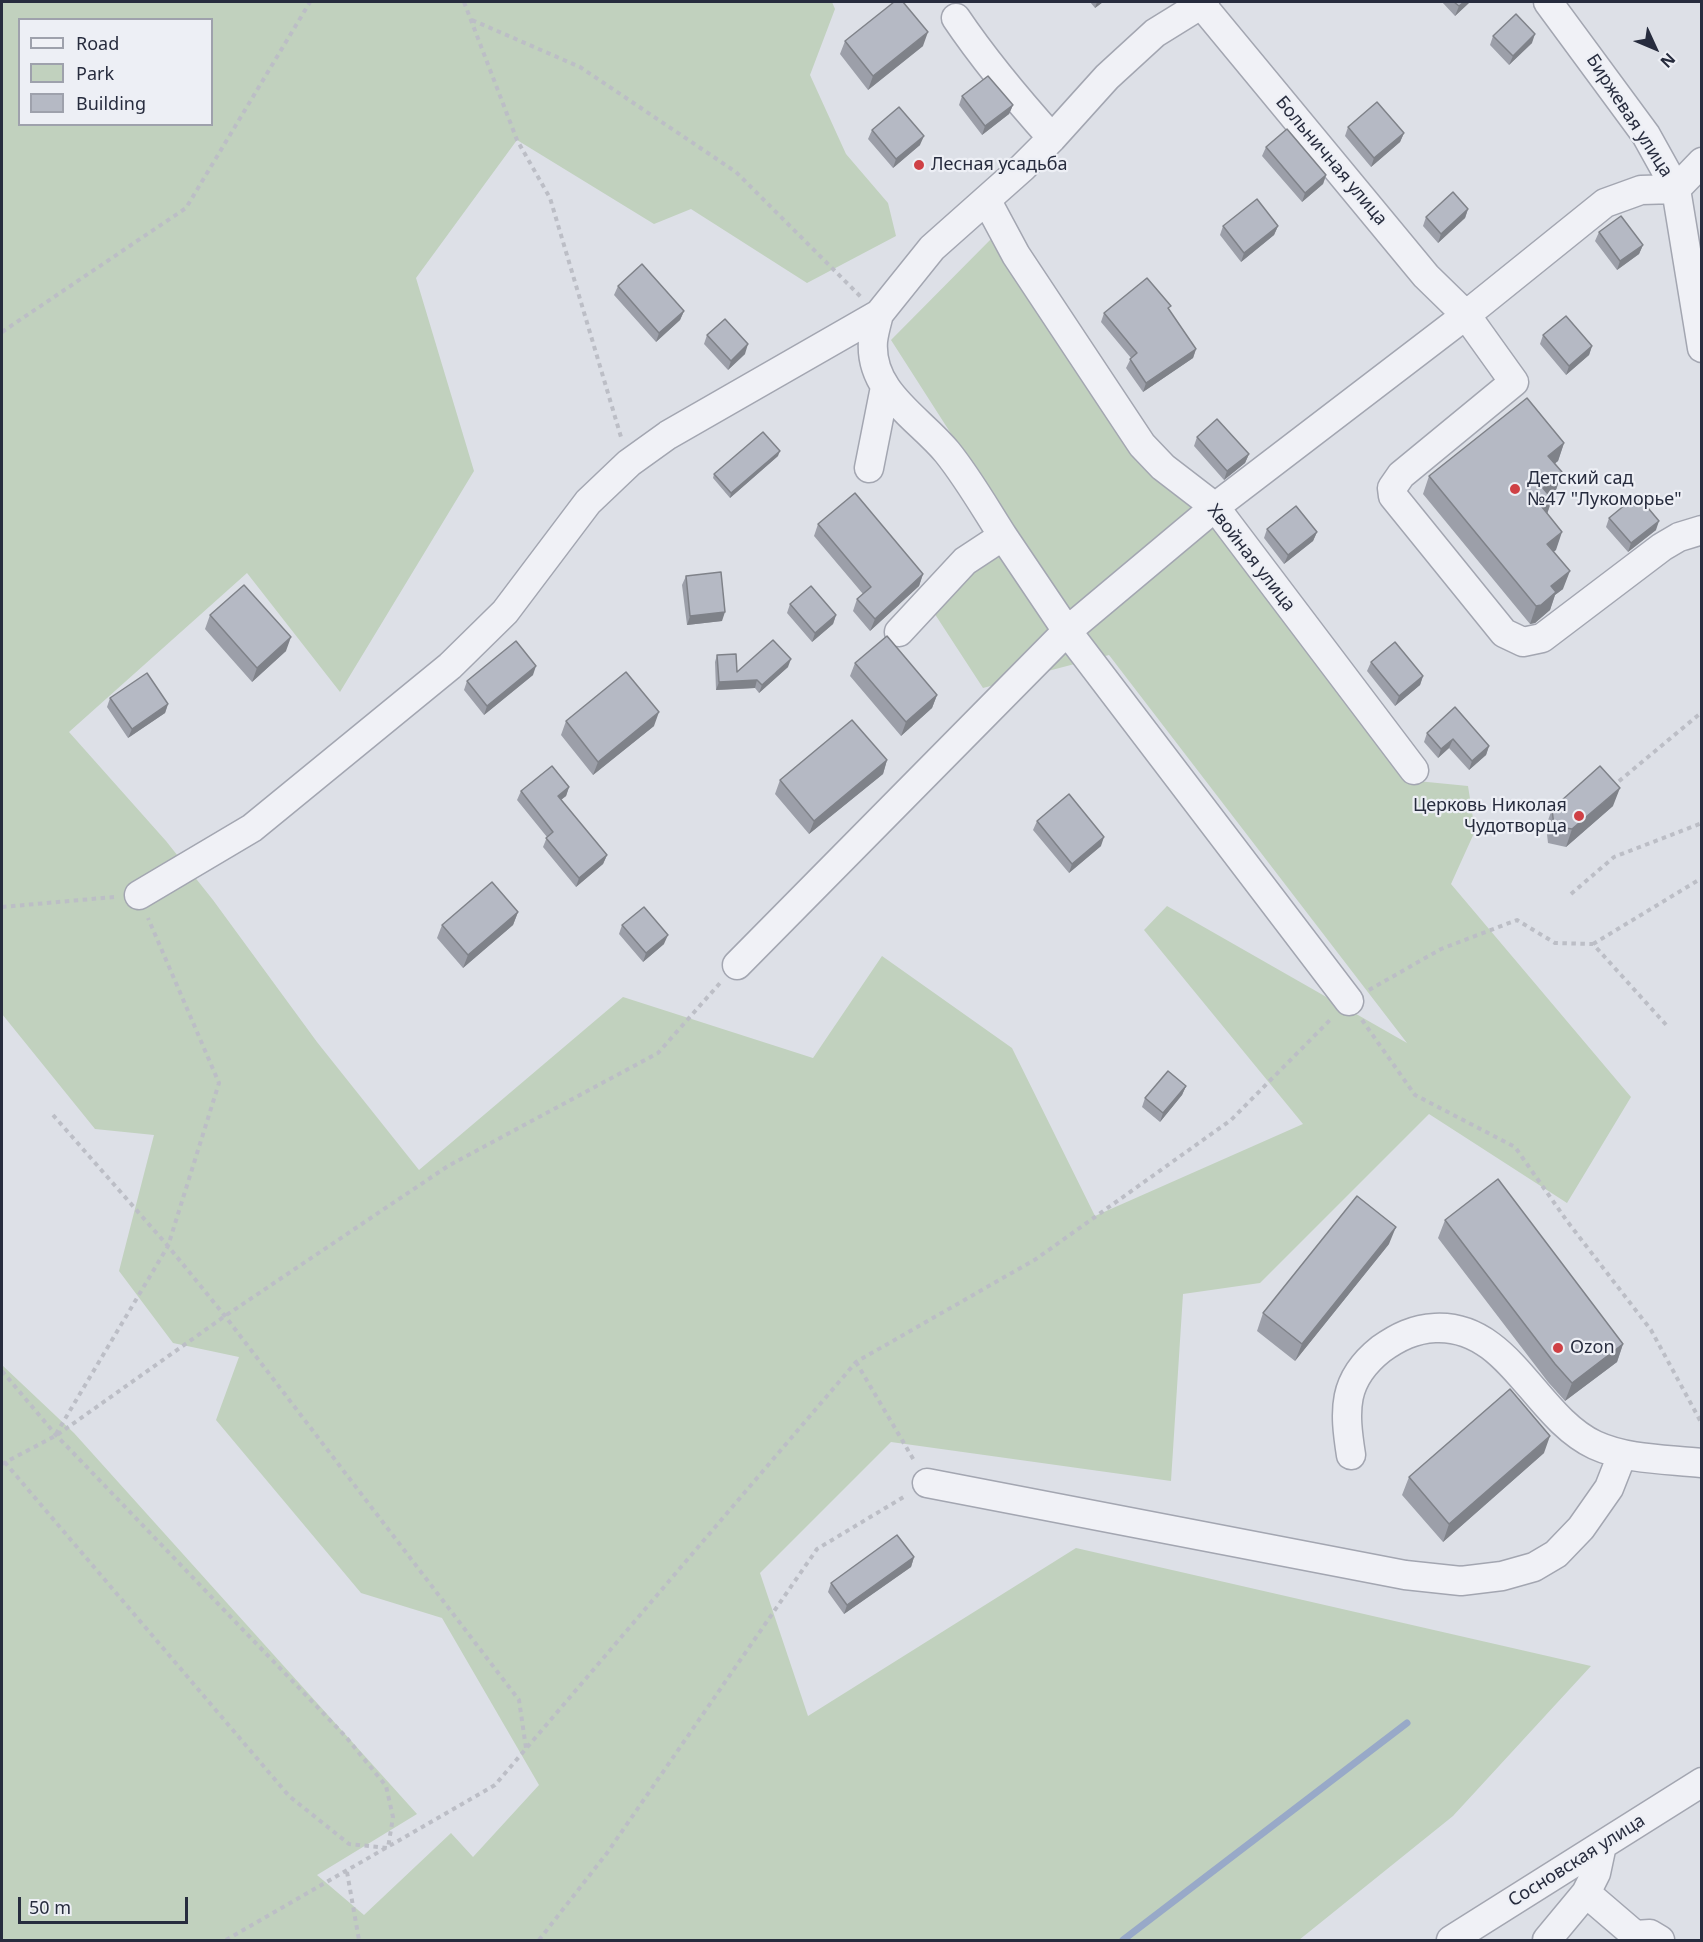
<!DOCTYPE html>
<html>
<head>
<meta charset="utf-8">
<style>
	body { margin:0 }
	#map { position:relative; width:1703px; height:1942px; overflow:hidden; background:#dde0e7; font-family:"Noto Sans",sans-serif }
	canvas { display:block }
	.frame { position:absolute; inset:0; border:3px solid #272c3e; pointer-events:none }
	.legend { position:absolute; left:18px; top:18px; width:195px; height:108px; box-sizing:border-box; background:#edeff5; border:2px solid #9ea1ac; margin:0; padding:8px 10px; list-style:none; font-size:18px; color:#272c3e }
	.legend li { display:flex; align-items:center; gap:12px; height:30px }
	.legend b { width:30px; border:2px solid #9ea1ac }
	.north { position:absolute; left:1625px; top:18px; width:60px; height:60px; -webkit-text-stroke:4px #edeff5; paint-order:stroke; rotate:134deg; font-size:16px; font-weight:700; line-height:24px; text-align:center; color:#272c3e }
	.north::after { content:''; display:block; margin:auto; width:21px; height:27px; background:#272c3e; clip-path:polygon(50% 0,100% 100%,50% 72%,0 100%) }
	.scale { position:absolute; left:18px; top:1897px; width:170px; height:27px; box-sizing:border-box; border:3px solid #272c3e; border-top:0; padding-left:8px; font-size:18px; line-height:21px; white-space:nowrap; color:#272c3e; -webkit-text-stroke:4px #edeff5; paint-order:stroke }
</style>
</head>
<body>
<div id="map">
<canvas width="1703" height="1942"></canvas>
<div class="frame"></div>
<ul class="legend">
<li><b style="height:8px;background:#f0f1f6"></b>Road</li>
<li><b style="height:16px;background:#c1d1be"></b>Park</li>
<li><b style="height:16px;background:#b5b9c4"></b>Building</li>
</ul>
<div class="north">N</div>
<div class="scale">50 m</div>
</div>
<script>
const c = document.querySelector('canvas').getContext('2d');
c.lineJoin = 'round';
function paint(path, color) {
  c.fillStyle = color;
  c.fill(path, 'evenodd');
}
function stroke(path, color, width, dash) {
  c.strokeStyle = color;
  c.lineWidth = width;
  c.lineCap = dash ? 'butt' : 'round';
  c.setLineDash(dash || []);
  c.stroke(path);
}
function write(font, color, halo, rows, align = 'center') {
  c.font = font + ' "Noto Sans",sans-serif';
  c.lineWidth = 4.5;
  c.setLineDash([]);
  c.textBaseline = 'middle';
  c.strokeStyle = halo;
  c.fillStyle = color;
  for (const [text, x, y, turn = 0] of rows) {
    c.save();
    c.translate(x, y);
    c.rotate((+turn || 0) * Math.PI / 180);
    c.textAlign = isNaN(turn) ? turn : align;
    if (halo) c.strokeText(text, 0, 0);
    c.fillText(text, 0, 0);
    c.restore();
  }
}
const green = new Path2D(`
	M2,2h830l3,7 -25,66 36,79 42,49 8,33 -89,47 -116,-74 -37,15 -137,-84 -101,138 58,193 -134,221 -93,-119 -178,159 97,109 47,59 104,142 102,128 204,-173 190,61 69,-102 130,92 83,168 208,-92 -159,-194 23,-24 240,137 -298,-388 -126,33 -56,-86 87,-70 -123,-192 102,-103 141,219 101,91 172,233 61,6 7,45 -24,53 180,213 -64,106 -138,-89 -169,169 -77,11 -12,187 -280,-39 -131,131 48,143 268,-168 515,118 -138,150 -154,124h-1297v-575l72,68 343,381 -100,61 47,40 87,-82 22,24 66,-72 -97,-167 -81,-25 -145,-173 23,-63 -66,-14 -54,-72 35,-136 -59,-6 -93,-115zM20,20h192v104h-192z`);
const stream = new Path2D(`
	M1123,1940l284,-217`);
const path = new Path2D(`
	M464,2l53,138 33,58 71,239
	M472,20l108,47 156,105 125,125
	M2,332l184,-124 124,-206
	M1612,787l90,-75
	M1571,894l43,-37 88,-34
	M2,907l112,-10
	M1593,944l109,-66
	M1369,990l72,-41 76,-29 38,23 38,1 76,84
	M1362,1020l53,75 100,52 52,74 84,109 51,94
	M53,1115l115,131 57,70 294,384 7,48
	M856,1362l59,100
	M2,1371l54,64 290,302 40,49 7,31 -5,31 -39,-4 -60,-48 -287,-337
	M56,1434l112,-188 51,-163 -71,-165
	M2,1464l55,-29 168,-119 223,-150 210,-113 62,-70
	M347,1872l12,68
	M226,1940l269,-155 361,-423 180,-103 195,-139 101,-102
	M539,1940l68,-87 210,-304 90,-54`);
const minor = new Path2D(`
	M1548,2l98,133 30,54 26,159
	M1201,4l225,272 40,39 48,67 -113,93 -9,13 1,8 111,137 19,9 19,-4 120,-91 17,-10 23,-7
	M956,18c29,43 61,81 96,120
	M987,201l29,54 126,190 21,22 52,40 199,263
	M879,314c-2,8 -5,18 -6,27 -4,51 46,77 74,111 21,26 38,56 56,84l-38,25 -66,71
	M869,468l16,-81
	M1003,536l64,95 282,370
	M139,895l113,-67 198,-162 55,-54 83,-110 41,-39 39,-28 211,-121 53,-66 90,-80 30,-30 55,-61 48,-44 50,-31
	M737,965l330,-334 148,-124 251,-192 139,-112 36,-13 35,-1 26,-27
	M1351,1455c-7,-45 -9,-75 30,-106 17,-12 33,-20 54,-21 74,-4 100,89 160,117 33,15 71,14 107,18
	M927,1483l478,92 56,6 41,-5 32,-9 22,-13 25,-26 28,-40 13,-33
	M1586,1893l49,42 15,-1 10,6
	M1451,1940l251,-158
	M1547,1940l39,-47 10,-20 6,-28`);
const wall = new Path2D(`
	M1090,2h13l-8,6z
	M1442,2h28l-15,14z
	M1493,36l39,7 -23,22 -19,-20z
	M845,41l78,5 -55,44 -28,-36z
	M962,96l51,9 -4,9 -27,21 -23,-30z
	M1348,127l56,6 -4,9 -29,25 -26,-31z
	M872,130l48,15 -27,23 -25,-29z
	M1266,147l60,28 -3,9 -21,18 -40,-46z
	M1468,209l-3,9 -27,25 -15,-17 3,-9z
	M1223,226h55l-4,9 -33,27 -21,-27z
	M1599,232l44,13 -4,9 -22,16 -22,-29z
	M618,286l66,25 -4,9 -24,22 -42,-47z
	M1169,310l27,39 -3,9 -50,34 -17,-24 5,-10 -30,-36 3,-9z
	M707,335l38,19 -17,16 -24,-26z
	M1543,335l49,11 -3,9 -23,20 -26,-31z
	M1197,437l52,17 -4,9 -21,17 -30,-34z
	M1564,443l-6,18 -3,2 7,9 -6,18 -7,5 3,4 -5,15 9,36 -3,1 10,38 -8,6 -5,15 -15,13 -5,1 -107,-130 6,-18z
	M778,456l-48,42 -17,-20 1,-4z
	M1609,518l47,12 -28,22 -22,-25z
	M818,524l105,50 -4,12 -49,45 -17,-20 4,-12 6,-5 -49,-58z
	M1267,529l50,3 -4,9 -29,23 -20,-26z
	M686,576l36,45 -35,4 -5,-40z
	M790,604l46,11 -3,9 -21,18 -25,-29z
	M210,615l76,36 -34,31 -47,-53z
	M717,655l20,17 51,-5 -29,26 -4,-5 -39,2 -1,-28z
	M1371,662l52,14 -3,9 -25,21 -28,-35z
	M855,663l82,32 -5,13 -31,28 -51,-60z
	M533,675l-49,40 -20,-25 3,-9z
	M110,698l58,6 -3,9 -37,25 -21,-31z
	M566,721l88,5 -61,49 -32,-40z
	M1427,733l62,13 -3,9 -17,15 -20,-22 -11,10 -14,-16z
	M887,760l-4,14 -74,60 -34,-40 5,-14z
	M569,787l-3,9 -5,4 46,55 -4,9 -27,23 -33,-40 4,-10 -30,-37 4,-9z
	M1613,806l-47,41 -18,-4 -2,-17 6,-17z
	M1037,821l64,25 -32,27 -36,-43z
	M518,912l-5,13 -50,43 -26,-30 5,-13z
	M622,925l42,19 -21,18 -24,-28z
	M1186,1086l-4,9 -22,27 -18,-15 3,-9z
	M1445,1220l178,124 -6,18 -52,39 -17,-19 -110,-144z
	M1389,1244l-94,117 -38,-30 6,-18z
	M1544,1453l-101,89 -41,-47 7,-18z
	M914,1557l-3,10 -67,47 -16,-22 3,-9z`);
const shadedWall = new Path2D(`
	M1097,2h6l-8,6z
	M1464,2h6l-15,14 4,-10z
	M928,32l-5,14 -55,44 5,-14z
	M1535,34l-3,9 -23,22 4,-9z
	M1013,105l-4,9 -27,21 3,-9z
	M1404,133l-4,9 -29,25 3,-9z
	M924,136l-4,9 -27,23 3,-9z
	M1326,175l-3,9 -21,18 3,-9z
	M1468,209l-3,9 -27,25 3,-9z
	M1278,226l-4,9 -33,27 3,-9z
	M1643,245l-4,9 -22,16 3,-9z
	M684,311l-4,9 -24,22 3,-9z
	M748,344l-3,10 -17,16 3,-9z
	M1592,346l-3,9 -23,20 3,-9z
	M1196,349l-3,9 -50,34 3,-9z
	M1564,443l-6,18 -16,13 6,-18z
	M780,451l-2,5 -48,42 1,-5z
	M1249,454l-4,9 -21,17 3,-9z
	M1562,472l-6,18 -20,16 7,-18z
	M1552,499l-6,18 -4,-10z
	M1659,521l-3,9 -28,22 3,-9z
	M1317,532l-4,9 -29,23 4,-9z
	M1562,532l-6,18 -15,12 6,-18z
	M1570,571l-7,18 -8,6 -5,15 -15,13 -5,1 6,-18 15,-20z
	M923,574l-4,12 -49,45 5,-12z
	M725,612l-3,9 -35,4 3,-9z
	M836,615l-3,9 -21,18 3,-9z
	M291,637l-5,14 -34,31 5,-14z
	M791,659l-3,8 -29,26 3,-8z
	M536,666l-3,9 -49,40 3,-9z
	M1423,676l-3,9 -25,21 4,-10z
	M757,680l-2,8 -39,2 3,-8z
	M937,695l-5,13 -31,28 5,-14z
	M168,704l-3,9 -37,25 4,-9z
	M659,712l-5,14 -61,49 5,-13z
	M1453,739l-4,9 -11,10 3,-9z
	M1489,746l-3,9 -17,15 3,-9z
	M887,760l-4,14 -74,60 5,-13z
	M569,787l-3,9 -12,9 4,-9z
	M1620,788l-7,18 -47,41 6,-18z
	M1104,837l-3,9 -32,27 3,-9z
	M607,855l-4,9 -27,23 3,-9z
	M518,912l-5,13 -50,43 5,-13z
	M668,935l-4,9 -21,18 3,-9z
	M1186,1086l-4,9 -22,27 3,-9z
	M1396,1227l-7,17 -94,117 7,-17z
	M1623,1344l-6,18 -52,39 7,-18z
	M1550,1436l-6,17 -101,89 6,-18z
	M914,1557l-3,10 -67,47 3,-9z`);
const building = new Path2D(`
	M894,2h9l25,30 -55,44 -28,-35z
	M1454,2h10l-5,4z
	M1516,14l19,20 -22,22 -20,-20z
	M988,76l25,29 -28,21 -23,-30z
	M1377,102l27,31 -30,25 -26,-31z
	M899,107l25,29 -28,23 -24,-29z
	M1287,129l39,46 -21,18 -39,-46z
	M1453,192l15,17 -27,25 -15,-17z
	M1257,199l21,27 -34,27 -21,-27z
	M1621,216l22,29 -23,16 -21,-29z
	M642,264l42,47 -25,22 -41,-47z
	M1147,278l24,28 -3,2 28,41 -50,34 -16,-24 7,-6 -33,-40z
	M1566,316l26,30 -23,20 -26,-31z
	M725,319l23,25 -17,17 -24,-26z
	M1527,398l37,45 -16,13 14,16 -19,16 9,11 -10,8 20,25 -15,12 23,27 -19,15 5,6 -15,13 -5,1 -107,-130z
	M1217,419l32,35 -22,17 -30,-34z
	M763,432l17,19 -49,42 -17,-19z
	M855,493l68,81 -48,45 -18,-20 14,-12 -53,-63z
	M1637,495l22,26 -28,22 -22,-25z
	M1296,506l21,26 -29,23 -21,-26z
	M721,572l4,40 -35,4 -4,-40z
	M244,585l47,52 -34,31 -47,-53z
	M811,586l25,29 -21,18 -25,-29z
	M887,636l50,59 -31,27 -51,-59z
	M773,640l18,19 -29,26 -5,-5 -38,2 -2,-27 19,-1 1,18z
	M516,641l20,25 -49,40 -20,-25z
	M1395,642l28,34 -24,20 -28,-34z
	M626,672l33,40 -61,50 -32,-41z
	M147,673l21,31 -36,25 -22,-31z
	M1455,707l34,39 -17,15 -19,-22 -12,10 -14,-16z
	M852,720l35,40 -73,61 -34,-41z
	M552,766l17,21 -11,9 49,59 -28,23 -33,-40 7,-6 -32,-41z
	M1600,766l20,22 -48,41 -18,-3 -2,-17z
	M1069,794l35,43 -32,27 -35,-43z
	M492,882l26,30 -50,43 -26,-30z
	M644,907l24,28 -22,18 -24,-28z
	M1168,1071l18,15 -23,27 -18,-15z
	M1498,1179l125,165 -51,39 -17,-19 -110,-144z
	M1357,1196l39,31 -94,117 -39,-31z
	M1510,1389l40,47 -101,88 -40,-47z
	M897,1535l17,22 -67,48 -16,-22z`);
const markers = [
	[919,165,6,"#cf4045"],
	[1515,489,6,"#cf4045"],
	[1579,816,6,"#cf4045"],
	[1558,1348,6,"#cf4045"]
];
const streetNames = [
	["Биржевая улица",1629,116,57],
	["Больничная улица",1331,161,50],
	["Хвойная улица",1251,558,52],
	["Сосновская улица",1577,1861,-32]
];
const poiNames = [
	["Лесная усадьба",931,165],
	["Детский сад",1527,479],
	["№47 \"Лукоморье\"",1527,500],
	["Церковь Николая",1567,806,"right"],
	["Чудотворца",1567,827,"right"],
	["Ozon",1570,1348]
];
paint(green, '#c1d1be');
stroke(stream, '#98a9c8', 7);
stroke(minor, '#a3a6b1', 31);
stroke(path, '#bcbec6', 4, [4.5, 4.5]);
stroke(minor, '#f0f1f6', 28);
paint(wall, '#9c9fa9');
paint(shadedWall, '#7f8289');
paint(building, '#b5b9c4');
stroke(building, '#7f8289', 1.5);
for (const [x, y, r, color] of markers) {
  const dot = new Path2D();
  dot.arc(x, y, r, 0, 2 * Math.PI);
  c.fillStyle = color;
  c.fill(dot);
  stroke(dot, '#edeff5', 2);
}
write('18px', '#272c3e', '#edeff5', streetNames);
write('18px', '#272c3e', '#edeff5', poiNames, 'left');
</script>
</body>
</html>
